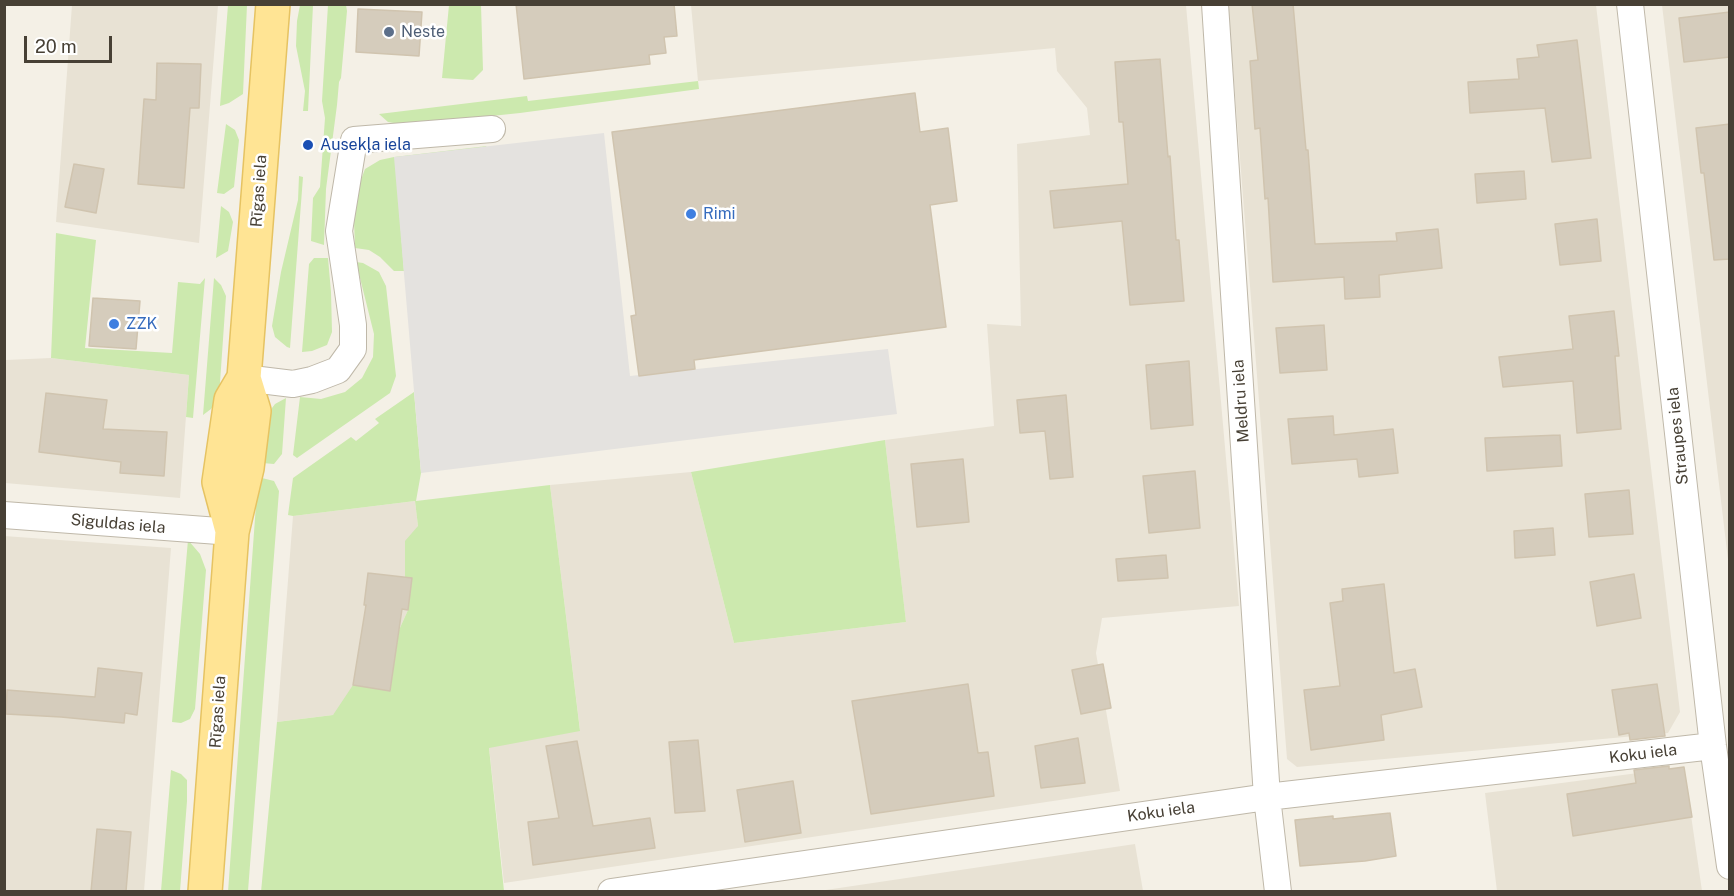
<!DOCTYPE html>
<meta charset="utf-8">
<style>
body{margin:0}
#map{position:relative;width:1734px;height:896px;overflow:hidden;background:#f4f0e6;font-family:"Public Sans",sans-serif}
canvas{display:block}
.frame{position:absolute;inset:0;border:6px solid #474035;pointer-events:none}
.scale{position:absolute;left:24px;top:36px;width:88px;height:27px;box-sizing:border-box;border:3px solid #474035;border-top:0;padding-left:8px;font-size:18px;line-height:21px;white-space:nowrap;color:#474035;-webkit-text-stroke:4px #fff;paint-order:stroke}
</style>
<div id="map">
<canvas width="1734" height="896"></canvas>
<div class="frame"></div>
<div class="scale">20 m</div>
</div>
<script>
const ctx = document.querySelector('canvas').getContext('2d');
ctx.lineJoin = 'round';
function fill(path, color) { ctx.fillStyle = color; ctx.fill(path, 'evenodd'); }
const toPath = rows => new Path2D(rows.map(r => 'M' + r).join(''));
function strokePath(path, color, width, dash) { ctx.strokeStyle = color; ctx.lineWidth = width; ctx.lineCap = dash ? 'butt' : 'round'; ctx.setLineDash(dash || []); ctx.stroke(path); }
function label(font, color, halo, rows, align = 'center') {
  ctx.font = font + ' "Public Sans",sans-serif'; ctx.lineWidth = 5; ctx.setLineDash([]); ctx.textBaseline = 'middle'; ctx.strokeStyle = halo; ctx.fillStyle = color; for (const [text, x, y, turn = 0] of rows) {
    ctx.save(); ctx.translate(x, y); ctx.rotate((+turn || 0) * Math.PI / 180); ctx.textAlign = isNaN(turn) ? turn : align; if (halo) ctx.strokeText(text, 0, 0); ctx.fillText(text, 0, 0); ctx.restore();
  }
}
fill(toPath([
 [72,5,218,5,199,243,56,222],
 [691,5,1186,5,1239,606,1102,618,1096,653,1120,791,504,883,489,747,580,730,550,485,691,472,734,643,906,622,885,440,994,426,987,324,1021,326,1017,144,1090,135,1087,108,1057,71,1055,48,698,81],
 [1228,5,1596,5,1680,712,1668,733,1297,767,1287,759],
 [1662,5,1729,5,1729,568],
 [51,358,189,375,180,498,5,483,4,375,6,360],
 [415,501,418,526,408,610,399,630,390,691,333,715,277,722,293,516],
 [4,536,171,548,144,891,5,891],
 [1684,767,1702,891,1497,891,1485,793],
 [1135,844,1143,891,819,891]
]), '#e8e2d4');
fill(toPath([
 [228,5,247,5,243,94,229,103,220,106],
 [300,5,313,5,308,111,303,111,305,91,296,46,297,21],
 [328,5,346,5,347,11,341,78,339,82,337,105,326,189,324,245,311,241,313,198,320,187,325,118,322,101],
 [449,5,481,5,483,70,473,80,442,78],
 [698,81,699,89,520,113,405,125,388,122,379,114,527,96,528,101],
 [226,124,235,130,239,140,234,187,224,194,217,193],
 [487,146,399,206,404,271,394,271,380,257,369,250,355,248,354,221,359,185,365,169,380,160,394,157],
 [299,176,303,177,290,348,287,347,275,337,272,326,281,272,298,200],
 [221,206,229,212,233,222,228,251,216,258],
 [56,233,96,240,85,348,172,353,178,282,200,284,205,278,193,418,186,417,189,375,51,358],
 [314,258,328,258,331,292,332,332,327,345,312,351,302,352,309,264],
 [356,262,363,263,379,272,386,286,396,376,390,393,297,458,293,455,300,397,321,399,345,392,362,378,373,357,374,334],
 [214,278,221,285,226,296,219,397,211,409,203,415],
 [414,392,421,473,416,501,550,485,580,731,489,748,504,891,261,892,277,722,333,715,353,685,390,691,399,630,408,610,412,579,405,577,405,541,418,526,415,501,293,516,288,515,293,478,351,437,356,441,379,423,375,419],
 [286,398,282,454,274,464,262,463,266,416,275,404],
 [885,440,906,622,734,643,691,472],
 [258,477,274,481,279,491,248,891,228,892],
 [188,540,200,554,206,570,195,709,190,719,181,723,172,722],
 [171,770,181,774,187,780,187,801,180,891,161,891]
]), '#cce9ae');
fill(toPath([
 [604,133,630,376,888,349,897,414,421,473,394,157]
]), '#e4e2df');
const building = toPath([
 [516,4,674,4,677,36,664,37,666,53,649,55,650,64,524,79,516,4],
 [1252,4,1293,4,1306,150,1308,150,1315,244,1397,241,1396,233,1438,229,1442,268,1379,275,1380,297,1345,299,1344,277,1273,282,1268,198,1265,199,1260,128,1255,129,1250,61,1258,60,1252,4],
 [358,9,422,12,419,56,356,52,358,9],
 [1730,12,1730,57,1684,62,1679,18,1730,12],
 [1577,40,1591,158,1552,162,1545,108,1470,113,1468,82,1519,79,1517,59,1539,57,1537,45,1577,40],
 [1160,59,1168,157,1170,156,1176,240,1179,240,1184,301,1130,305,1122,221,1054,228,1050,191,1128,184,1123,122,1119,122,1115,62,1160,59],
 [157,63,201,64,199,108,190,108,184,188,138,184,144,99,156,100,157,63],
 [915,93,920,132,948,128,957,201,930,205,946,327,694,360,695,369,639,376,631,316,636,315,612,132,915,93],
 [1730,124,1730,259,1714,260,1704,173,1701,173,1696,128,1730,124],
 [74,164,104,169,96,213,65,207,74,164],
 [1524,171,1526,199,1477,203,1475,174,1524,171],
 [1597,219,1601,261,1560,265,1555,224,1597,219],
 [93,298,140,301,136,349,89,346,93,298],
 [1614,311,1619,356,1615,356,1621,429,1577,433,1573,381,1503,387,1499,357,1573,349,1569,316,1614,311],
 [1324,325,1327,370,1280,373,1276,328,1324,325],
 [1189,361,1193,425,1151,429,1146,365,1189,361],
 [46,393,107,400,103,429,167,432,164,476,120,473,121,462,39,452,46,393],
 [1066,395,1073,477,1050,479,1045,431,1020,433,1017,400,1066,395],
 [1333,416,1334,435,1393,429,1398,473,1359,477,1357,459,1292,464,1288,419,1333,416],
 [1560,435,1562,466,1487,471,1485,438,1560,435],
 [963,459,969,522,917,527,911,464,963,459],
 [1195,471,1200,528,1149,533,1143,476,1195,471],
 [1629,490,1633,534,1589,537,1585,494,1629,490],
 [1553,528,1555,555,1515,558,1514,531,1553,528],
 [1166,555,1168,578,1118,581,1116,559,1166,555],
 [368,573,412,578,408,610,402,609,390,691,353,685,366,605,364,605,368,573],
 [1634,574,1641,618,1597,626,1590,582,1634,574],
 [1384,584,1394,673,1415,669,1422,707,1381,715,1384,740,1311,750,1304,690,1340,686,1330,603,1343,601,1342,589,1384,584],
 [1103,664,1111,708,1081,714,1072,670,1103,664],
 [98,668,142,673,137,715,125,713,124,723,61,717,6,714,7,690,95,697,98,668],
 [968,684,978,753,988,752,994,796,871,814,852,701,968,684],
 [1657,684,1665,736,1630,740,1629,733,1619,735,1612,690,1657,684],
 [1078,738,1085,783,1041,788,1035,746,1078,738],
 [698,740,705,811,675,813,669,742,698,740],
 [577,741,593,826,650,818,655,848,533,865,528,822,559,818,546,746,577,741],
 [1669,766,1669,769,1684,767,1692,817,1573,836,1567,794,1636,783,1634,770,1669,766],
 [793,781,801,833,745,842,737,790,793,781],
 [1390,813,1396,856,1365,861,1300,866,1295,820,1333,816,1333,819,1390,813],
 [97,829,131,832,126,891,91,891,97,829]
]);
fill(building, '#d5ccbc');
strokePath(building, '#d0c4af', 1.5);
const street = toPath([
 [1215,4,1267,797,1278,892],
 [1630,4,1713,746,1730,866],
 [244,378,293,384,312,380,338,370,353,349,353,325,339,231,354,140,492,129],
 [4,515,232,532],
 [611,892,1267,797,1713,746]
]);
const primary = toPath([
 [231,527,219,482,231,400,244,378],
 [205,892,232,532,247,468,254,411,244,378,273,4]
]);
strokePath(street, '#bfb8a9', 28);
strokePath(primary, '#e6c362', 36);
strokePath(street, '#fff', 26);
strokePath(primary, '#ffe494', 33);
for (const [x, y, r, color] of [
 [389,32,6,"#5c6f8a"],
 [308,145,6,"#1a4fb4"],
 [691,214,6,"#3f7fe0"],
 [114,324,6,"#3f7fe0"]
]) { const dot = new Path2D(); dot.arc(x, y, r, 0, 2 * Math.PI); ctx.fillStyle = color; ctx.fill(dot); strokePath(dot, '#fff', 2); }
label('16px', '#4e5e75', '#fff', [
 ["Neste",401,32]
], 'left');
label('16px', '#164399', '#fff', [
 ["Ausekļa iela",320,145]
], 'left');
label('16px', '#474035', '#fff', [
 ["Rīgas iela",259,191,-86],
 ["Meldru iela",1241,401,-94],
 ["Straupes iela",1678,436,-96],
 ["Siguldas iela",118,524,5],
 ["Rīgas iela",218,712,-86],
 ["Koku iela",1643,754,-7],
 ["Koku iela",1161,812,-8]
]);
label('16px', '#366cbe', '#fff', [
 ["Rimi",703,214],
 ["ZZK",126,324]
], 'left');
</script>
